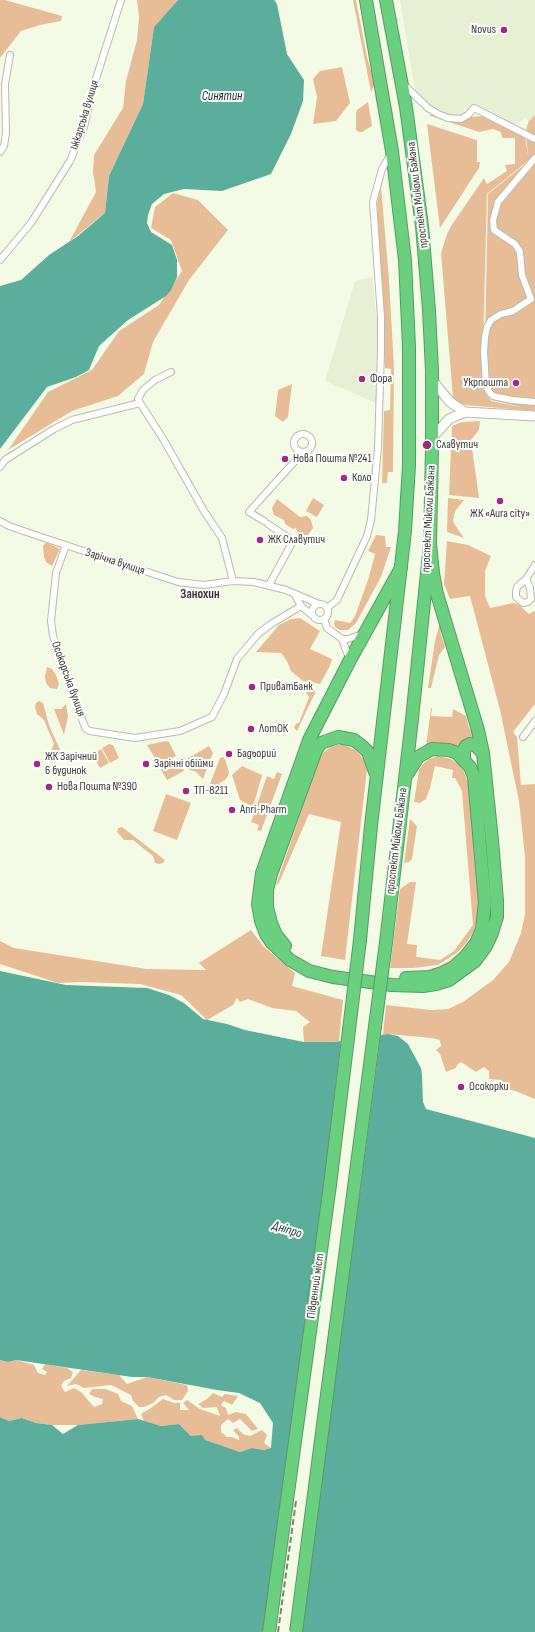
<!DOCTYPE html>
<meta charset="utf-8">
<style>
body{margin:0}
canvas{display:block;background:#f4fbe4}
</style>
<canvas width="535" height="1632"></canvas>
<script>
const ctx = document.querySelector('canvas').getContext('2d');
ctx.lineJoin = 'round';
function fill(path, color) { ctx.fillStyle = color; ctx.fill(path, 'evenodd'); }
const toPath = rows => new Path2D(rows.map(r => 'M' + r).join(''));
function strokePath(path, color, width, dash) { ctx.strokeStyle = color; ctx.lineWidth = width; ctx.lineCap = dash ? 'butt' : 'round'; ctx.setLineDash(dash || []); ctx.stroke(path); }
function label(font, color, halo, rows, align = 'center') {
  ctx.font = font + ' "Sofia Sans Condensed",sans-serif'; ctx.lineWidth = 4; ctx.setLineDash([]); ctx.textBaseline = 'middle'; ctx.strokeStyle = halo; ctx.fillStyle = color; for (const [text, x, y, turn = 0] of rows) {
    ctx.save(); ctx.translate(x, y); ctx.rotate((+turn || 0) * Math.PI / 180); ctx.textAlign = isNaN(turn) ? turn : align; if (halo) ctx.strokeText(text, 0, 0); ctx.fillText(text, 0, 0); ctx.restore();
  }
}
fill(toPath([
 [400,0,535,0,535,115,529,121,525,118,516,124,510,123,473,106,467,113,460,116,449,116,439,113,430,106,415,91],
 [372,277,377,321,376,403,325,381,355,281]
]), '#e7f0d2');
fill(toPath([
 [0,0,5,0,62,16,61,21,40,25,21,31,0,58],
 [137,0,178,0,154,27,143,104,109,176,105,213,69,242,96,192,93,172,94,155,123,108,126,81,137,40,139,17],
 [353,0,356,0,367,57,375,84,371,92],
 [342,67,350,103,336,121,313,124,317,97,313,79,320,71],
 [368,102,372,126,362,132,359,132,356,130,356,113,357,110],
 [428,115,432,115,454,121,471,117,483,116,525,137,529,160,487,194,482,387,491,401,525,408,492,400,484,387,488,194,529,161,526,137,527,126,529,121,535,115,535,411,465,405,458,402,453,398,441,253,447,234,451,226,484,178,487,184,507,171,505,165,515,164,515,138,503,138,502,137,501,132,493,129,479,132],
 [427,124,477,140,477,162,480,162,479,168,440,228],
 [381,187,389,279,394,367,393,472,388,472,387,483,382,483,384,411,390,410,391,369,385,368,380,254,377,204],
 [173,193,198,200,228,230,189,280,153,342,144,374,118,396,72,411,8,450,48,392,92,370,119,331,159,305,182,271,171,240,151,228,155,207],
 [292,384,288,417,283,422,275,416,278,390],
 [480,421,479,430,471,440,479,498,449,495,452,426,462,422],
 [313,498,324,505,317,517,306,511],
 [448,498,464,500,456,510,454,515,453,521,455,525,464,538,447,532],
 [277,499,300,517,307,516,311,520,313,528,306,538,299,536,296,528,293,529,285,524,284,520,274,515,272,508],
 [376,535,385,536,386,547,391,547,381,577,356,623,348,630,340,630,335,627,334,624,335,620,350,623,355,616,368,580,375,554,368,551],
 [447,541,468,545,491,556,485,571,485,596,490,608,513,603,518,604,529,614,534,611,535,612,535,704,513,732,517,737,521,785,535,784,535,1099,515,1091,500,1088,501,1080,489,1079,489,1071,484,1067,476,1072,461,1062,457,1065,456,1068,446,1072,440,1054,436,1050,441,1046,440,1040,432,1038,388,1034,383,1035,386,1005,431,1010,448,1009,463,1002,493,980,509,962,521,933,525,914,525,857,519,801,500,710,470,596,450,599,444,584],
 [46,542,60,549,52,566,46,562,44,557,43,546],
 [300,618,320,631,310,649,332,659,330,666,320,684,303,681,291,671,287,661,281,653,256,652,279,625,291,619],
 [440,622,441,634,445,647,439,655,431,688,428,688,435,641],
 [47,667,52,669,56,675,59,684,57,689,50,688,46,683,45,676],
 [309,688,315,690,315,693,297,731,295,729,294,727,297,723,299,723,309,697,306,693,307,689],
 [39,701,43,703,49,725,61,752,57,756,53,754,51,751,54,744,44,720,37,714,35,707,36,703],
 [66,704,68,716,64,735,54,709,61,709],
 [431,708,432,708,431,716,452,717,453,709,466,716,469,728,474,734,475,741,460,750,451,745,441,743,426,746],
 [166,741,169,742,176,756,159,765,147,745],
 [109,744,113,745,119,758,110,763,102,748],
 [337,745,344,745,356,750,365,761,367,770,345,960,321,956,341,822,309,814,279,883,276,885,321,754,331,747],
 [209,746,213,753,203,779,196,772,190,770,185,760],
 [101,749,109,763,100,768,92,755],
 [438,756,451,759,458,764,463,770,468,782,479,907,477,920,474,930,467,942,458,952,438,965,413,968,390,968,400,889,410,882,416,882,407,944,417,945,416,957,440,960,454,951,473,925,462,791,455,778,452,778,453,770,435,766,430,788,426,799,420,803,414,802,419,770,423,764,429,759],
 [223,757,225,759,229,772,228,776,225,780,213,787,210,786,210,784,220,758],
 [178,758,184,771,167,780,160,768],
 [242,766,262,775,253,807,240,800,232,775],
 [277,772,282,774,261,831,257,830,259,825,251,822,267,776,274,779],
 [166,794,191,803,177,840,153,831],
 [410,819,417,826,412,859,409,862,404,863],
 [122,827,165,860,163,863,159,864,155,863,153,856,133,840,124,840,117,832,118,828],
 [251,930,264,947,295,973,292,986,343,1000,339,1041,324,1043,304,1042,303,1027,310,1022,296,1011,272,1008,248,999,240,1002,237,998,233,1005,207,1020,181,995,140,984,80,982,58,983,0,964,0,941,14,948,147,969,206,970,199,963],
 [0,1360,8,1362,16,1360,34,1365,38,1373,45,1375,47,1372,42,1369,45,1364,67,1368,73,1372,71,1378,64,1381,61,1386,65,1392,74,1388,81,1392,94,1407,102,1404,103,1399,95,1397,89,1394,92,1389,106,1389,118,1394,121,1401,132,1406,138,1419,78,1425,52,1425,36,1423,22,1418,9,1421,0,1417],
 [81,1370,119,1375,127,1384,147,1377,187,1385,188,1391,182,1400,174,1400,166,1395,159,1397,153,1403,144,1407,139,1407,133,1401,131,1395,111,1385,84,1388,76,1384,67,1386],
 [213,1393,222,1397,225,1394,238,1396,232,1405,224,1401,221,1405,226,1408,228,1415,236,1412,246,1414,258,1429,252,1431,240,1419,233,1423,228,1419,221,1425,221,1432,227,1437,232,1437,239,1440,239,1437,233,1430,237,1428,243,1434,250,1436,262,1430,267,1435,264,1443,271,1448,264,1450,252,1448,240,1452,191,1436,179,1424,161,1426,144,1421,141,1414,151,1408,163,1399,174,1403,180,1403,180,1410,189,1410,183,1403,187,1400,200,1409,220,1416,217,1407,203,1408,198,1404,207,1399]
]), '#e7bd97');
fill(toPath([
 [178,0,274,0,277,4,287,54,304,80,303,101,291,134,271,174,222,191,184,189,164,194,152,204,148,215,147,223,151,232,172,245,177,260,177,277,171,290,166,296,128,320,99,346,89,370,76,377,47,387,0,449,0,286,21,280,49,255,78,236,105,213,109,176,143,104,154,27],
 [0,971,66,985,147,988,169,995,184,1003,203,1019,227,1024,245,1030,304,1042,334,1042,388,1034,398,1036,408,1044,421,1068,422,1075,423,1102,426,1109,535,1138,535,1632,0,1632,0,1417,9,1421,22,1418,36,1423,52,1425,63,1434,78,1425,138,1419,161,1426,179,1424,191,1436,202,1435,205,1440,240,1452,252,1448,264,1450,271,1448,273,1423,260,1403,239,1393,217,1390,147,1377,132,1377,16,1360,8,1362,0,1360]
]), '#5aae9b');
fill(toPath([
 [381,1033,302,1632,263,1632,324,1184,341,1039]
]), '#f4fbe4');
const street = toPath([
 [403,84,428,108,438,114,448,118,461,119,468,115,474,108,535,139],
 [0,152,4,146,6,133,5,84,10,55],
 [535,158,498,202,493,220,494,230,515,244,520,252,522,275,531,299,513,311,501,314,491,320,487,327,485,337,484,352,486,385,489,392,493,396,512,400,535,402],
 [0,260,31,223,70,161,84,127,93,88,121,0],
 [140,403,138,399,143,390,155,380,171,372],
 '294 443a9 9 0 1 1 18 0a9 9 0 1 1-18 0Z',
 [0,467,5,460,54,429,72,420,140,403,162,437,204,511,222,538,233,581],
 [0,521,9,526,44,538,178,582,204,585,233,581,254,582,286,590,319,604],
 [264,521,249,512,303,452],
 [268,524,293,541,269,585],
 [66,545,56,573,51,621,53,636,83,722,86,729,90,731,135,738,180,731,212,717,224,694,237,659,258,634,271,624,301,606],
 [526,579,530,588,531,599,528,602,523,603,516,597,516,592,517,587,526,579],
 [526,579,535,565],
 [295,595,301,606,313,616],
 '312 612a8 8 0 1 1 16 0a8 8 0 1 1-16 0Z',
 [327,608,337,600,367,536,371,520,378,448,381,351,381,317,373,202,382,169,391,154],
 [324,619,327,628,342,639,349,658],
 [342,639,348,639,363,634],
 [523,737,535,721]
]);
const secondary = toPath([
 [432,380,450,402,465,412],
 [432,438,449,419,465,412,535,416]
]);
const highway = toPath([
 [401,568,350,660,309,740,262,873,258,904,261,921,266,934,272,943,290,960,309,971,333,977,392,985,423,986,436,984,449,980,475,961,486,946,492,933,497,917,497,901,492,840,483,753,478,730,437,594,433,573,430,544],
 [464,760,464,750,466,746,470,744,475,745,483,753],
 [360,940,371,826,405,531,409,465,409,347,405,260,392,151,366,0],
 [386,942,412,719,430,544,432,448,432,371,429,310,422,226,406,107,386,0],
 [285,946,276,935,271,923,267,907,267,890,271,874,316,750,321,743,338,737,354,740,362,746,368,752,375,772],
 [406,978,430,977,442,973,454,967,465,957,476,943,482,929,485,903,474,777,470,767,457,753,449,750,432,749,418,757,408,773]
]);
strokePath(street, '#b6bda7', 8);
strokePath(secondary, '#b6bda7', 11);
strokePath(highway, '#599b65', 14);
strokePath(street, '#fff', 6);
strokePath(secondary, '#fff', 9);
strokePath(highway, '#6bcf80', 12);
strokePath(toPath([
 [278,1632,296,1501]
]), '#7f8375', 2, [6, 3]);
const highwayBridge = toPath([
 [269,1632,330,1185,360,940],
 [296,1632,386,942]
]);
strokePath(highwayBridge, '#599b65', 14, []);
strokePath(highwayBridge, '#6bcf80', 12);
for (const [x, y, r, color] of [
 [504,30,4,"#9f2983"],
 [362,379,4,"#9f2983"],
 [516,383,4,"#9f2983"],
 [427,445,5,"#9f2983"],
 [285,459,4,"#9f2983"],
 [344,478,4,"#9f2983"],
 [500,501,4,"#9f2983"],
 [260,540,4,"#9f2983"],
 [252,687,4,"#9f2983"],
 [251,729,4,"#9f2983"],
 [229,754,4,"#9f2983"],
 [37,764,4,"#9f2983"],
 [146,764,4,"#9f2983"],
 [49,787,4,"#9f2983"],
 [186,791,4,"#9f2983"],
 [232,810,4,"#9f2983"],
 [461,1087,4,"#9f2983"]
]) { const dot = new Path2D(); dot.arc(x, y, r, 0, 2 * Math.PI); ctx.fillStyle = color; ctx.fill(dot); strokePath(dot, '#fff', 1.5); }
label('12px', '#383b32', '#fff', [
 ["Novus",496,30,"right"],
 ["Фора",370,379],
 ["Укрпошта",508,383,"right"],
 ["Славутич",436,445],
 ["Нова Пошта №241",293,459],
 ["Коло",352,478],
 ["ЖК «Aura city»",500,514,"center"],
 ["ЖК Славутич",268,540],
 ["ПриватБанк",260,687],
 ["ЛотОК",259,729],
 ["Бадьорий",237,754],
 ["ЖК Зарічний",45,757],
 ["6 будинок",45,771],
 ["Зарічні обійми",154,764],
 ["Нова Пошта №390",57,787],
 ["ТП-8211",194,791],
 ["Anri-Pharm",240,810],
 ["Осокорки",469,1087]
], 'left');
label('12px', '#383b32', '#fff', [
 ["Іжкарська вулиця",85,115,-73],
 ["проспект Миколи Бажана",418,195,-97],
 ["проспект Миколи Бажана",429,519,-87],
 ["Зарічна вулиця",115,562,18],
 ["Осокорська вулиця",68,679,70],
 ["проспект Миколи Бажана",397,841,-83],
 ["Південний міст",316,1286,-82]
]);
label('italic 13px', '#0a342b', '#fff', [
 ["Синятин",222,97],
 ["Дніпро",287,1230,18]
]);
label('bold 13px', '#383b32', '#fff', [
 ["Занохин",200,595]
]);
</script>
